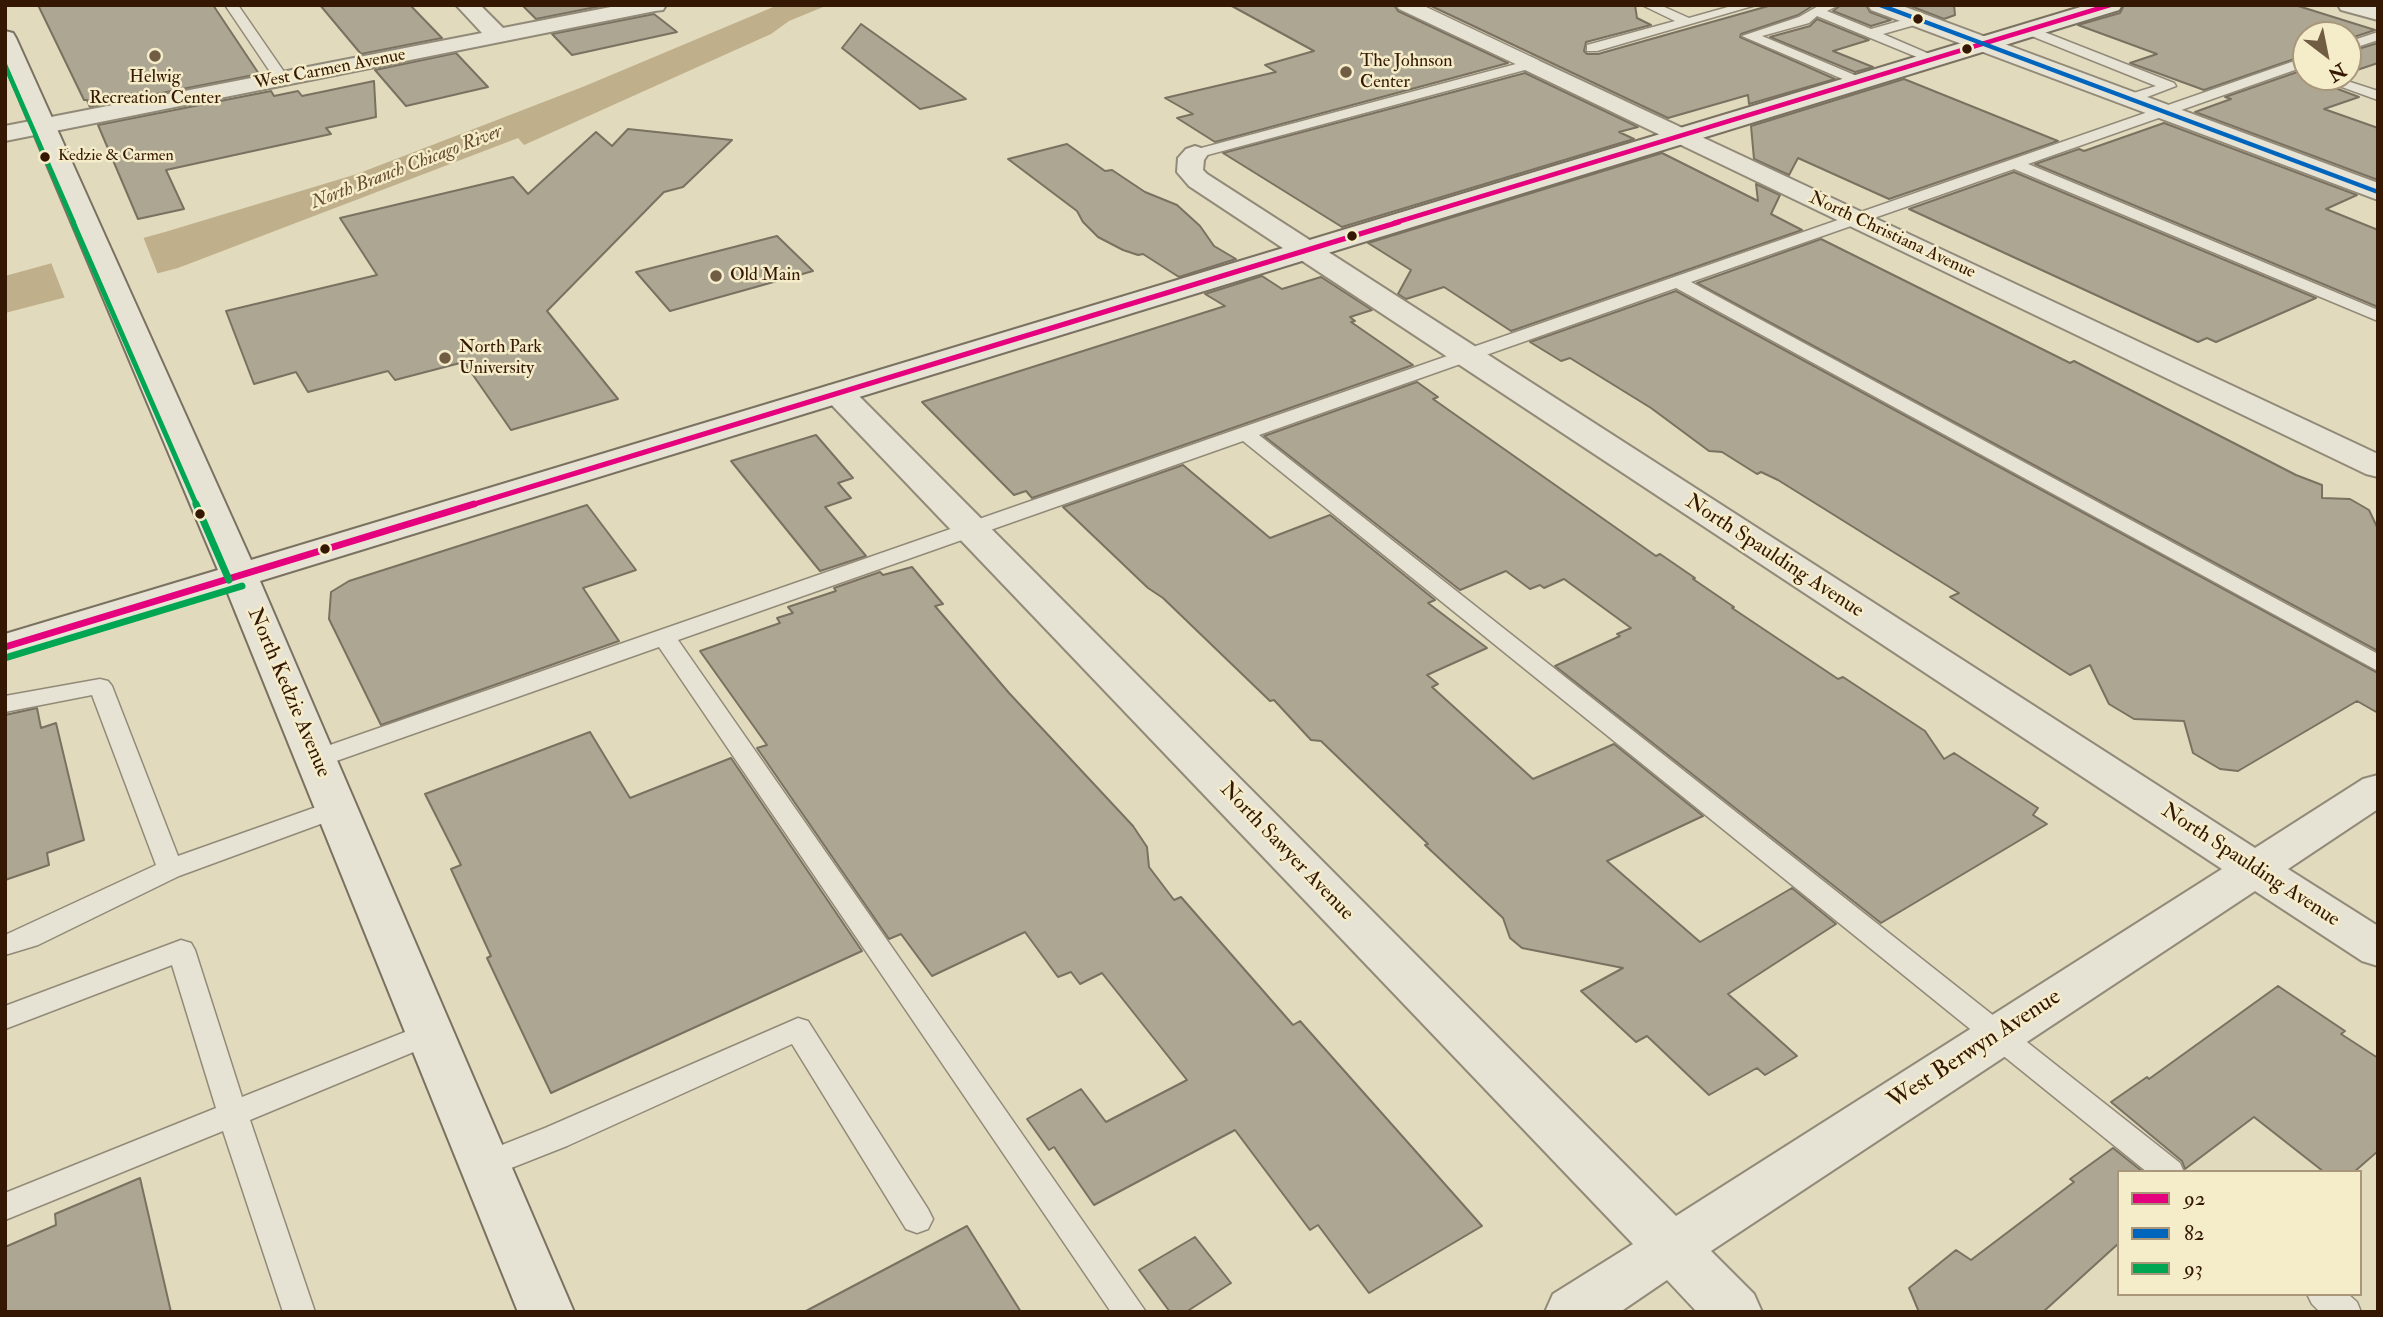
<!DOCTYPE html>
<style>
body{margin:0}
#map{position:relative;width:2383px;height:1317px;overflow:hidden;background:#e1dabd;font-family:"IM FELL Double Pica",serif}
canvas{display:block}
.frame{position:absolute;inset:0;border:7px solid #351803;pointer-events:none}
.legend{position:absolute;left:2117px;top:1170px;width:245px;height:126px;box-sizing:border-box;background:#f5ecca;border:2px solid #a8977a;margin:0;padding:9px 12px;list-style:none;font-size:21px;color:#351803}
.legend li{display:flex;align-items:center;gap:14px;height:35px}
.legend b{width:35px;border:2px solid #a8977a}
.north{position:absolute;left:2292px;top:21px;width:70px;height:70px;box-sizing:border-box;background:#f5ecca;border:2px solid #a8977a;border-radius:50%;rotate:148deg;font-size:19px;font-weight:700;line-height:28px;text-align:center;color:#351803}
.north::after{content:'';display:block;margin:auto;width:24px;height:32px;background:#715c44;clip-path:polygon(50% 0,100% 100%,50% 72%,0 100%)}
</style>
<div id="map">
<canvas width="2383" height="1317"></canvas>
<div class="frame"></div>
<ul class="legend">
<li><b style="height:9px;background:#e5007d"></b>92</li>
<li><b style="height:9px;background:#0065bd"></b>82</li>
<li><b style="height:9px;background:#00a651"></b>93</li>
</ul>
<div class="north">N</div>
</div>
<script>
const ctx = document.querySelector('canvas').getContext('2d');
ctx.lineJoin = 'round';
function fill(path, color) { ctx.fillStyle = color; ctx.fill(path, 'evenodd'); }
const toPath = rows => new Path2D(rows.map(r => 'M' + r).join(''));
function strokePath(path, color, width, dash) { ctx.strokeStyle = color; ctx.lineWidth = width; ctx.lineCap = dash ? 'butt' : 'round'; ctx.setLineDash(dash || []); ctx.stroke(path); }
function label(font, color, halo, rows, align = 'center') {
  ctx.font = font + ' "IM FELL Double Pica",serif'; ctx.lineWidth = 5; ctx.setLineDash([]); ctx.textBaseline = 'middle'; ctx.strokeStyle = halo; ctx.fillStyle = color; for (const [text, x, y, turn = 0] of rows) {
    ctx.save(); ctx.translate(x, y); ctx.rotate((+turn || 0) * Math.PI / 180); ctx.textAlign = isNaN(turn) ? turn : align; if (halo) ctx.strokeText(text, 0, 0); ctx.fillText(text, 0, 0); ctx.restore();
  }
}
fill(toPath([
 [778,5,828,5,789,21,771,34,524,145,518,138,178,268,5,313,5,276,165,232,357,174,585,86]
]), '#bfaf8a');
fill(toPath([
 [142,234,159,277,66,301,50,260]
]), '#e1dabd');
const building = toPath([
 [38,5,213,5,259,74,90,107,87,100,84,100,38,5],
 [320,5,410,5,442,38,361,54,320,5],
 [522,5,606,5,536,19,522,5],
 [1230,5,1394,5,1398,11,1508,63,1215,142,1177,118,1193,114,1165,98,1276,72,1265,65,1314,51,1230,5],
 [1429,5,1635,5,1637,18,1651,25,1586,42,1584,51,1587,54,1598,54,1772,5,1814,5,1798,15,1741,34,1740,37,1835,79,1749,104,1748,95,1668,118,1429,5],
 [1841,5,1866,5,1870,12,1891,20,1871,26,1833,11,1841,5],
 [1908,5,1954,5,1955,15,1944,19,1908,5],
 [2124,5,2295,5,2375,30,2348,39,2348,35,2306,35,2306,55,2204,90,2130,63,2157,54,2078,25,2120,13,2124,5],
 [654,14,677,32,572,55,552,34,654,14],
 [1817,19,1869,40,1833,51,1873,67,1855,72,1770,37,1810,26,1817,19],
 [861,24,966,99,920,109,842,48,861,24],
 [2378,43,2378,63,2348,73,2348,52,2378,43],
 [456,53,488,87,406,106,375,70,456,53],
 [2306,69,2306,77,2359,97,2324,109,2378,128,2378,180,2195,112,2231,99,2225,97,2306,69],
 [1525,73,1638,127,1619,132,1634,139,1342,227,1223,153,1525,73],
 [1904,79,2058,141,1889,199,1798,158,1789,175,1754,159,1751,126,1904,79],
 [374,81,376,117,326,128,331,134,166,170,184,209,138,219,98,125,271,91,274,96,298,91,302,96,374,81],
 [2164,123,2357,195,2326,209,2378,230,2378,307,2035,164,2079,149,2084,151,2164,123],
 [628,129,732,140,683,187,664,192,547,311,618,399,511,430,464,362,395,380,388,371,308,392,296,372,254,384,226,311,377,275,340,218,513,177,528,194,596,132,612,146,628,129],
 [1067,144,1105,171,1112,170,1145,192,1177,205,1200,226,1214,246,1236,259,1179,277,1143,254,1138,255,1123,250,1098,237,1083,222,1077,211,1008,159,1067,144],
 [1662,153,1758,201,1756,184,1780,195,1771,214,1802,230,1511,331,1444,287,1406,299,1398,294,1411,270,1368,243,1662,153],
 [2014,172,2316,298,2216,342,2207,338,2198,342,1909,209,2014,172],
 [777,236,813,271,670,311,636,272,777,236],
 [1821,239,2070,363,2074,361,2296,475,2322,485,2322,498,2350,499,2369,510,2378,529,2378,651,1697,283,1821,239],
 [1262,276,1282,289,1321,277,1372,310,1350,317,1355,321,1351,322,1413,365,1032,498,1026,491,1014,495,922,402,1225,306,1205,294,1262,276],
 [1676,291,2378,673,2378,713,2357,701,2238,771,2220,769,2193,753,2184,721,2134,719,2109,704,2090,665,2070,675,1950,597,1959,593,1778,480,1761,472,1757,474,1722,452,1709,451,1651,408,1570,358,1561,361,1530,342,1676,291],
 [1417,382,1438,397,1433,399,1656,556,1660,554,1695,578,1693,579,1734,607,1732,608,1838,679,1843,677,1925,731,1944,759,1954,753,2038,808,2033,815,2047,824,1881,923,1555,666,1620,636,1617,634,1631,628,1564,579,1544,588,1540,585,1530,589,1506,571,1460,590,1264,436,1417,382],
 [816,435,853,478,838,483,851,498,825,507,866,556,820,571,731,461,816,435],
 [1183,465,1270,538,1330,515,1435,600,1428,603,1487,648,1427,675,1438,684,1432,687,1533,779,1614,744,1703,816,1607,861,1700,942,1792,888,1836,924,1728,994,1797,1056,1765,1075,1757,1068,1709,1095,1647,1036,1636,1042,1581,991,1623,968,1522,948,1510,938,1503,918,1425,845,1428,844,1321,741,1311,740,1274,700,1270,701,1163,598,1148,588,1063,507,1183,465],
 [587,505,636,570,583,588,619,641,381,725,329,619,331,592,349,581,587,505],
 [912,567,943,604,935,606,1009,693,1133,826,1147,847,1149,867,1174,900,1181,897,1293,1025,1300,1021,1482,1226,1369,1293,1318,1225,1310,1230,1235,1130,1094,1205,1054,1147,1049,1150,1027,1119,1081,1089,1106,1122,1187,1080,1102,973,1080,984,1071,972,1058,977,1025,932,932,976,901,934,889,939,757,748,767,745,700,651,780,623,777,618,793,613,788,607,836,591,834,588,880,572,883,575,912,567],
 [37,708,41,728,56,723,84,840,47,853,49,865,5,880,5,715,37,708],
 [590,732,630,798,731,758,862,951,551,1093,487,958,491,956,451,869,461,865,425,794,590,732],
 [2278,986,2345,1031,2341,1034,2378,1058,2378,1151,2354,1172,2324,1172,2254,1117,2185,1169,2182,1161,2111,1102,2147,1077,2149,1079,2278,986],
 [2113,1148,2143,1172,2119,1172,2119,1243,2043,1312,1919,1312,1909,1288,1956,1250,1971,1260,2074,1182,2070,1179,2113,1148],
 [140,1178,171,1312,5,1312,5,1247,56,1225,55,1214,140,1178],
 [967,1226,1021,1312,804,1312,967,1226],
 [1195,1237,1231,1283,1186,1312,1170,1312,1139,1270,1195,1237]
]);
fill(building, '#ada692');
strokePath(building, '#7a7160', 2);
const service = toPath([
 [225,5,238,5,289,79,287,82,277,82,225,5],
 [1642,5,1660,5,1689,18,1735,5,1756,5,1597,51,1587,51,1587,45,1675,21,1642,5],
 [1820,5,1839,5,1827,11,1871,29,1917,16,1922,17,1922,23,1883,34,1941,59,1934,63,1929,62,1817,16,1809,23,1762,36,1864,79,1866,82,1859,86,1742,36,1799,17,1820,5],
 [2029,26,2174,83,2176,86,2134,102,2124,102,2124,96,2156,86,2024,33,2022,30,2029,26],
 [2378,32,2378,40,2348,50,2348,42,2378,32],
 [2306,57,2306,66,2028,164,2378,310,2378,321,2014,169,1691,282,2378,654,2378,671,1676,288,1259,435,2180,1163,2184,1172,2147,1172,1243,441,678,640,1146,1312,1111,1312,659,647,325,765,316,767,307,765,304,759,307,753,2306,57],
 [1531,60,1538,64,1536,67,1200,157,1190,157,1187,154,1190,151,1531,60],
 [2314,77,2335,77,2378,91,2378,100,2314,77],
 [100,679,108,681,112,686,178,856,336,800,345,803,349,809,345,815,179,876,38,945,5,955,5,935,156,865,92,695,5,712,5,696,100,679],
 [181,940,191,943,195,950,242,1097,430,1022,440,1025,444,1033,440,1041,250,1120,315,1312,283,1312,223,1131,5,1220,5,1193,216,1108,172,965,5,1029,5,1006,181,940],
 [798,1018,808,1021,928,1209,933,1219,928,1229,917,1233,906,1229,792,1044,567,1146,496,1174,485,1178,474,1174,470,1165,474,1156,545,1128,798,1018],
 [2307,1294,2348,1294,2357,1302,2361,1312,2320,1312,2312,1304,2307,1294]
]);
const pedestrian = toPath([
 [1396,5,1422,5,1538,60,1542,64,1538,68,1524,68,1399,9,1396,5]
]);
const minor = toPath([
 [456,5,480,5,503,28,621,5,666,5,663,10,655,11,5,141,5,126,482,33,456,5],
 [2338,5,2378,7,2378,20,2341,10,2338,5],
 [1531,57,2378,454,2378,477,2366,474,1523,69,1519,64,1523,59,1531,57],
 [1195,146,1204,149,1208,154,1204,160,1203,170,1207,174,2255,848,2363,779,2378,775,2378,809,2288,869,2378,926,2378,966,2362,961,2255,891,1711,1251,1754,1294,1762,1312,1697,1312,1667,1280,1620,1312,1545,1312,1553,1294,1633,1244,827,400,822,393,827,386,838,384,849,386,1676,1216,2222,869,1189,186,1177,172,1178,158,1186,149,1195,146]
]);
const tertiary = toPath([
 [1868,5,1900,5,2378,183,2378,200,1871,10,1868,5]
]);
const secondary = toPath([
 [2087,5,2122,5,2119,10,260,581,574,1312,518,1312,227,591,5,659,5,634,218,570,5,65,5,31,13,33,16,38,251,560,2087,5]
]);
strokePath(service, '#928a78', 3);
strokePath(pedestrian, '#928a78', 3);
strokePath(minor, '#928a78', 4);
strokePath(tertiary, '#928a78', 4);
strokePath(secondary, '#7a7160', 4);
fill(service, '#e6e2d4');
fill(pedestrian, '#e6e2d4');
fill(minor, '#e6e2d4');
fill(tertiary, '#e6e2d4');
fill(secondary, '#e6e2d4');
strokePath(toPath([
 [1394,223,2110,5]
]), '#e5007d', 4.5);
strokePath(toPath([
 [468,506,1399,222]
]), '#e5007d', 5);
strokePath(toPath([
 [5,647,474,504]
]), '#e5007d', 7);
strokePath(toPath([
 [1880,5,2378,192]
]), '#0065bd', 4.5);
strokePath(toPath([
 [5,65,74,223]
]), '#00a651', 4.5);
strokePath(toPath([
 [73,222,197,506]
]), '#00a651', 5);
strokePath(toPath([
 [196,504,229,580],
 [8,657,242,586]
]), '#00a651', 7);
for (const [x, y, r, color] of [
 [1918,19,6,"#351803"],
 [1967,49,6,"#351803"],
 [155,56,7,"#715c44"],
 [1346,72,7,"#715c44"],
 [45,157,6,"#351803"],
 [1352,236,6,"#351803"],
 [716,276,7,"#715c44"],
 [445,358,7,"#715c44"],
 [200,514,6,"#351803"],
 [325,549,6,"#351803"]
]) { const dot = new Path2D(); dot.arc(x, y, r, 0, 2 * Math.PI); ctx.fillStyle = color; ctx.fill(dot); strokePath(dot, '#f5ecca', 2.5); }
label('16px', '#351803', '#f5ecca', [
 ["Kedzie & Carmen",58,157]
], 'left');
label('18px', '#351803', '#f5ecca', [
 ["The Johnson",1360,62],
 ["Center",1360,83],
 ["Helwig",155,78,"center"],
 ["Recreation Center",155,99,"center"],
 ["Old Main",730,276],
 ["North Park",459,348],
 ["University",459,369]
], 'left');
label('18px', '#351803', '#f5ecca', [
 ["West Carmen Avenue",330,70,-11],
 ["North Christiana Avenue",1892,236,25]
]);
label('italic 19px', '#664d30', '#f5ecca', [
 ["North Branch Chicago River",407,168,-21]
]);
label('21px', '#351803', '#f5ecca', [
 ["North Spaulding Avenue",1774,557,33],
 ["North Kedzie Avenue",288,693,67],
 ["North Sawyer Avenue",1286,852,46],
 ["North Spaulding Avenue",2250,866,33]
]);
label('24px', '#351803', '#f5ecca', [
 ["West Berwyn Avenue",1975,1050,-33]
]);
</script>
